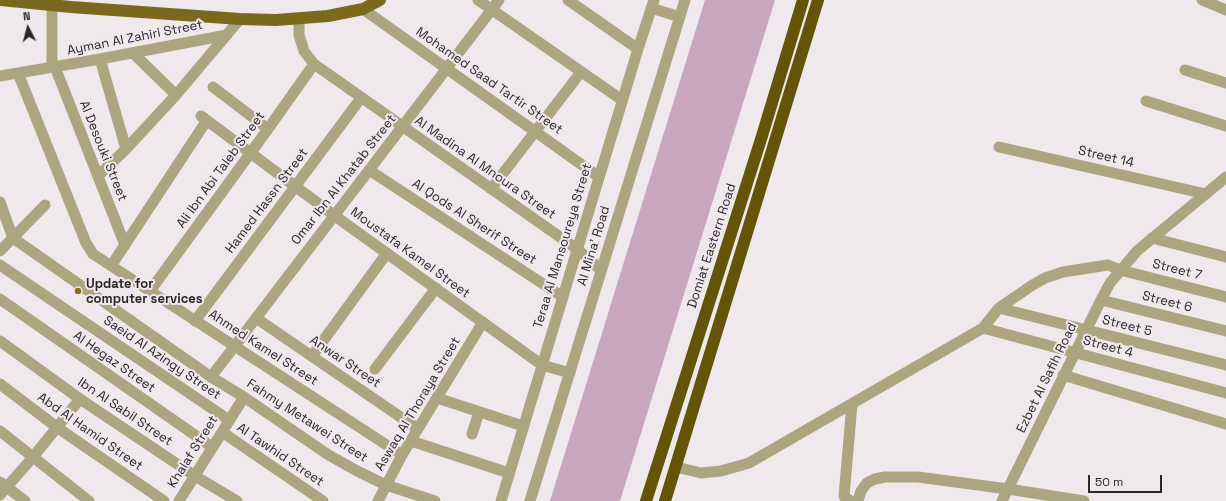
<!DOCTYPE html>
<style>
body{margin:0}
#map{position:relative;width:1226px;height:501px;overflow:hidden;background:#efe8ed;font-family:"Space Grotesk",sans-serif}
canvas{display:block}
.north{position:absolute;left:8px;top:8px;width:40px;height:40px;-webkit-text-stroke:3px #efe8ed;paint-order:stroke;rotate:354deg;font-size:11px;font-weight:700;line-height:16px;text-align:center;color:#2a2729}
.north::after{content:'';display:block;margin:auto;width:14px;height:18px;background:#2a2729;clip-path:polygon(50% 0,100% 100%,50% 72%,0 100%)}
.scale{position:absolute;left:1088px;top:475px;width:74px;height:18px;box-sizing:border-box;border:2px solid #2a2729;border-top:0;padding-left:5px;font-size:12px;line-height:14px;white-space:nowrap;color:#2a2729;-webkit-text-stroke:3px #efe8ed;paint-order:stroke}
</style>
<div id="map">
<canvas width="1226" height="501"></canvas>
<div class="north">N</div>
<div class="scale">50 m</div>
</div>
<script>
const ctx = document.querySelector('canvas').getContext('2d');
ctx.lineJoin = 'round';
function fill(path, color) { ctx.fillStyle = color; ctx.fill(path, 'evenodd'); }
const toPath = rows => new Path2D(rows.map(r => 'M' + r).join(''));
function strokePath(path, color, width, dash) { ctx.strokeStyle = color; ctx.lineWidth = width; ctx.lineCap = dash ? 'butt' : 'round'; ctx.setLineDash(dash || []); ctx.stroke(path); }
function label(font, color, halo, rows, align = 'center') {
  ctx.font = font + ' "Space Grotesk",sans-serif'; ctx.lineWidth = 4; ctx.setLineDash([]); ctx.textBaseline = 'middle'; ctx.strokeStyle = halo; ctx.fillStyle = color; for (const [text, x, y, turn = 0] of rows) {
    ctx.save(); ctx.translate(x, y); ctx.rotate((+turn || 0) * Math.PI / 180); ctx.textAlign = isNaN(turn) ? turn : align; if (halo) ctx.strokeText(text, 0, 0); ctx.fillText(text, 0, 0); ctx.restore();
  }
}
fill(toPath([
 [705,0,775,0,620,501,550,501]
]), '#c8a6c0');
strokePath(toPath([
 [478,0,622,100],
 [568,0,638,49],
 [1202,0,1226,10],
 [52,6,52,67],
 [651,8,680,17],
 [363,9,599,177],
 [299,18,299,35,304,51,314,64,577,249,601,270],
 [133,53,176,95],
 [100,59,126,149],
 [55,67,125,245],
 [1185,70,1226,83],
 [18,73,86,243,93,254,402,455],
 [0,76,100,59,227,35],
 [213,87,268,129],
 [1146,101,1226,126],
 [201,116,335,216,542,365,570,373],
 [999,147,1206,194],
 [369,170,563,297],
 [98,176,126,149,176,95,240,19],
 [491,189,581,72],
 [0,202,13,238,211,377,244,397,327,454,357,471,386,485,435,501],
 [1152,238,1226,257],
 [0,251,45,205],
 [0,265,229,420],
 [111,266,207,120],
 [150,291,268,129,314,64],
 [0,299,212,447],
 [1101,300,1226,331],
 [999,308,1226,365],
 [256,318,418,429],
 [195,321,361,98],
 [983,328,1226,393],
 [0,341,80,399,195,476,237,501],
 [312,356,387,253],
 [375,369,436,288],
 [1063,375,1226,424],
 [211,377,499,0],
 [0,384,58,428,164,501],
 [437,398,523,426],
 [0,431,89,501],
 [222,432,323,501],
 [472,434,479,412],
 [411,441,509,473],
 [676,467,701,473,721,471,749,463,983,328,999,308,1031,286,1045,278,1063,272,1108,265,1120,270,1226,297],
 [0,482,25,501],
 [0,495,33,457,80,399],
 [179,501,244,397],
 [378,501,402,455,483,322],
 [501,501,638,49,654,0],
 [530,501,685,0],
 [851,501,845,498,844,496,852,404],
 [858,501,861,491,867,483,875,479,885,477,918,477,1008,489,1084,501],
 [1002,501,1101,300,1110,283,1137,251,1226,177]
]), '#ada480', 11);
strokePath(toPath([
 [1,0,71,7,240,19,276,20,328,16,363,9,380,0]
]), '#7a691d', 12);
strokePath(toPath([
 [646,501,762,136,803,0],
 [665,501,818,0]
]), '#645407', 12);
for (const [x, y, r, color] of [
 [78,291,4,"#887416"]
]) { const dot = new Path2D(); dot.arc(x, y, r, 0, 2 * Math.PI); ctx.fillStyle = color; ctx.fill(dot); strokePath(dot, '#efe8ed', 1.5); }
label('13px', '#2a2729', '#efe8ed', [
 ["Ayman Al Zahiri Street",135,38,-11],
 ["Mohamed Saad Tartir Street",489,81,35],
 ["Al Desouki Street",103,151,68],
 ["Street 14",1106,157,13],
 ["Al Madina Al Mnoura Street",485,168,35],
 ["Ali Ibn Abi Taleb Street",221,170,-54],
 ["Omar Ibn Al Khatab Street",344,180,-52],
 ["Hamed Hassn Street",267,201,-53],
 ["Al Qods Al Sherif Street",474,222,33],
 ["Teraa Al Mansoureya Street",563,246,-73],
 ["Al Mina' Road",594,246,-73],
 ["Domiat Eastern Road",712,246,-72],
 ["Moustafa Kamel Street",410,253,36],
 ["Street 7",1177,270,14],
 ["Street 6",1167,302,14],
 ["Street 5",1127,326,14],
 ["Street 4",1108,347,15],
 ["Ahmed Kamel Street",263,348,33],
 ["Saeid Al Azingy Street",162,358,34],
 ["Al Hegaz Street",114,362,35],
 ["Anwar Street",345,362,34],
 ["Ezbet Al Safih Road",1047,378,-64],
 ["Aswaq Al Thoraya Street",418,404,-59],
 ["Ibn Al Sabil Street",125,412,34],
 ["Fahmy Metawei Street",307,421,33],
 ["Abd Al Hamid Street",90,432,35],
 ["Khalaf Street",193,452,-58],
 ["Al Tawhid Street",280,455,34]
]);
label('bold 13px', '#2a2729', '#efe8ed', [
 ["Update for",86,284],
 ["computer services",86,299]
], 'left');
</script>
